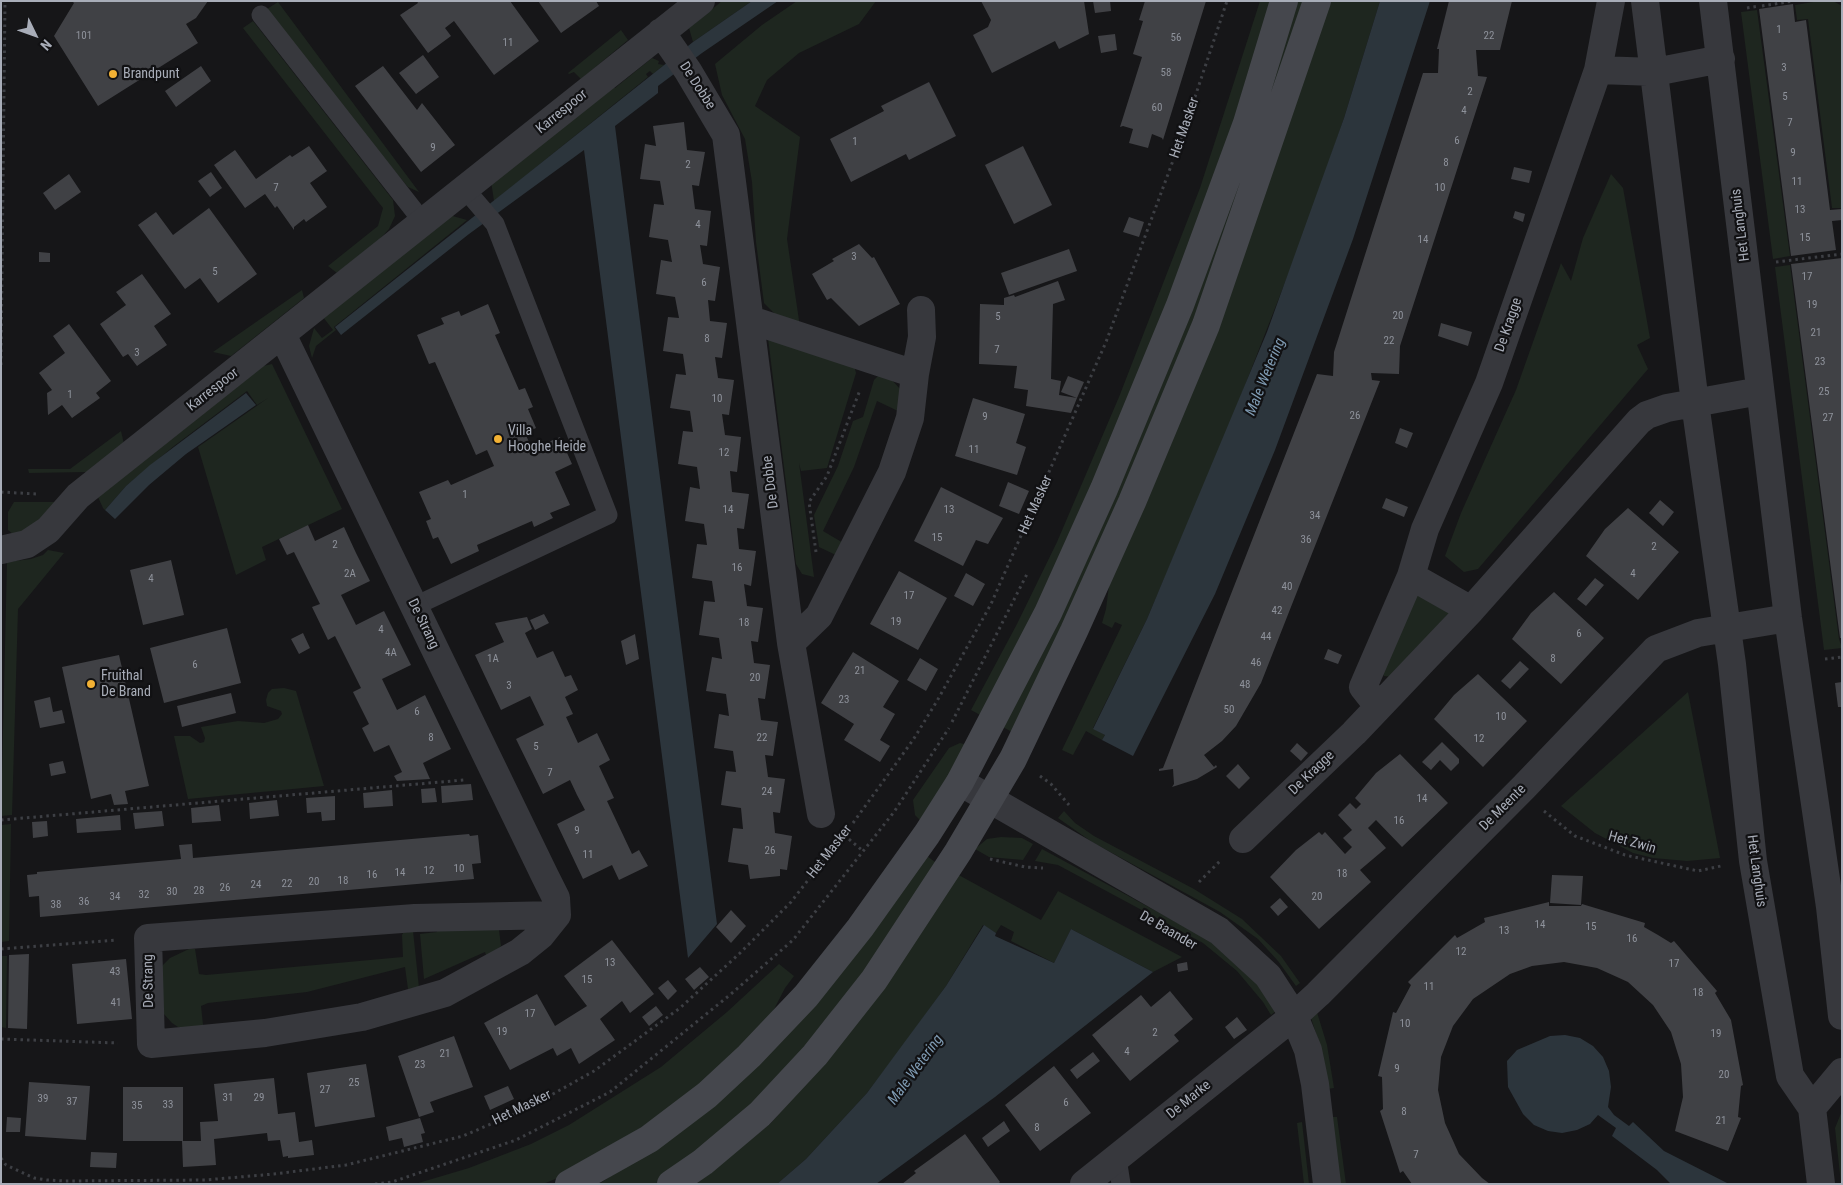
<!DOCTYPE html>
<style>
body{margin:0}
#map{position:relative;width:1843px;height:1185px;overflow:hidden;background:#161618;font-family:"Roboto Condensed",sans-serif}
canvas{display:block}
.frame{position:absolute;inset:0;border:2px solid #a8adb8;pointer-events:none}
.north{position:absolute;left:10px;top:10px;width:50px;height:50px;-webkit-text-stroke:4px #111113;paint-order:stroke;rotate:132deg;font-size:14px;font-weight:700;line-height:20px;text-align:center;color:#a8adb8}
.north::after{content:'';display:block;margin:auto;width:18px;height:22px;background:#a8adb8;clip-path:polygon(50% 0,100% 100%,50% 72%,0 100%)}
</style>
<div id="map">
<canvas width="1843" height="1185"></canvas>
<div class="frame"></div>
<div class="north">N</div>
</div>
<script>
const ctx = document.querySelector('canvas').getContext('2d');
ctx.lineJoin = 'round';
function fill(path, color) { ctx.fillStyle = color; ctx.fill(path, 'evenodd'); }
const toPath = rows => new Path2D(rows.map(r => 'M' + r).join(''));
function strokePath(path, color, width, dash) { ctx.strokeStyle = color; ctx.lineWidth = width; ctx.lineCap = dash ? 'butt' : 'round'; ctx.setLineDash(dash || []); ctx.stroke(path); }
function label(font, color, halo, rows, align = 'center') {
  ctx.font = font + ' "Roboto Condensed",sans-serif'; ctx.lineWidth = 4.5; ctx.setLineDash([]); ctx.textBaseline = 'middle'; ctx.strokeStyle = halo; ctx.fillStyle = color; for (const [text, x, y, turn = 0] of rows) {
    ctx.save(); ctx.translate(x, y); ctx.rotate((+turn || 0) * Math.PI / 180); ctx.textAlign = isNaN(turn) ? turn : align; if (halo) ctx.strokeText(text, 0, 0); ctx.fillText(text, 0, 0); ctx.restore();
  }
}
fill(toPath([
 [722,1,752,1,693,42,689,28],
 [797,1,876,1,859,24,799,53,767,80,755,106,800,137,787,239,800,327,785,324,764,303,756,242,752,182,745,139,722,95,715,64,762,25],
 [1260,1,1276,1,1179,279,1074,534,984,717,971,710,1017,624,1057,542,1119,397,1200,188],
 [1293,1,1308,1,1233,224,1126,492,1012,732,1001,726],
 [1326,1,1380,1,1344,118,1307,226,1226,434,1147,619,1093,728,1105,735,1102,740,1086,731,1073,755,1062,750,1122,625,1115,622,1112,628,1102,623,1106,609,1111,570],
 [1819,1,1833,1,1842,6,1842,208,1832,208,1808,19,1797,20,1795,5],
 [278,2,419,192,408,187,386,161,267,9],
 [1757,10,1790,256,1773,259,1741,12],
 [253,21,393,200,395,216,389,229,379,240,337,273,328,266,378,226,383,208,243,28],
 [621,30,628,40,581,79,574,72,569,74,568,73],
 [652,58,659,61,658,64,664,65,653,74,650,71,646,74,648,77,494,201,491,181,612,85,615,88],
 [1611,174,1623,188,1650,338,1637,345,1648,369,1478,569,1464,572,1445,556,1461,513,1516,390,1561,263,1571,281,1583,238],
 [449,215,467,220,334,327,336,330,316,346,312,358,309,346,314,328,322,338,333,330,323,317],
 [1790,265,1839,639,1842,648,1824,650,1775,267],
 [302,290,304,298,231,356,213,352],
 [768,338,854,365,856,373,827,468,801,471,799,463,814,577,802,574,796,564],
 [272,364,342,509,262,547,266,560,236,575,198,447,268,398,257,405,247,391,174,446,126,486,105,510,103,508,98,497,263,366],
 [880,374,891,379,901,390,898,411,877,401,854,467,823,531,845,544,840,557,819,547,814,515,838,466,853,421,863,417,874,380],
 [121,431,124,444,87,472,29,473,28,469,70,469],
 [14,502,56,502,32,527,14,535,8,530,8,512],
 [48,550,64,553,18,609,12,815,1,816,7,562,31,559,43,555],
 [1413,591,1449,613,1392,677,1384,676,1380,670],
 [284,688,296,691,324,786,188,799,174,736,190,736,200,743,204,742,205,738,201,727,238,721,264,723,278,719,282,714,281,711,267,706,266,700,268,693,272,689],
 [1688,692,1720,858,1687,861,1653,858,1633,853,1595,833,1561,806],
 [960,743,968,745,920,820,915,815,913,800,949,748],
 [1064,811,1075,823,1094,836,1194,889,1242,919,1281,956,1300,983,1296,986,1278,961,1258,939,1220,912,1092,842,1058,818],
 [11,824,9,941,1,942,1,825],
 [1001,837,1022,838,1033,844,1023,860,989,857,975,849,987,839],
 [1042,849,1213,942,1258,984,1276,1011,1271,1015,1263,1002,1237,971,1203,943,1058,865,1035,861],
 [924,854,938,864,905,918,782,1081,659,1184,599,1184,694,1121],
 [955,873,1041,920,1058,891,1182,957,1153,972,1071,929,1054,963,1011,941,1014,932,1001,925,996,933,983,925,946,986,902,1047,867,1093,806,1159,777,1184,696,1184,771,1123,816,1070],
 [436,929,499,930,501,946,487,958,485,952,424,979,420,934,437,932],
 [413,931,419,988,408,989,405,967,307,992,208,1003,201,1006,203,1025,194,1030,178,1027,172,1023,164,1014,158,995,160,968,170,958,189,949,195,949,199,974,206,975,403,957,402,935,403,933],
 [1,956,7,956,6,1028,1,1027],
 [779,964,794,976,785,988,769,1019,700,1089,575,1171,543,1184,415,1184,469,1168,531,1144,569,1125,661,1067,727,1012],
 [1316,1009,1327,1045,1334,1088,1327,1089,1321,1048,1309,1012],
 [1842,1111,1842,1184,1841,1184,1835,1128],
 [1330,1117,1337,1117,1346,1184,1339,1184],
 [1302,1122,1309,1184,1304,1184,1297,1123]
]), '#1e261f');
fill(toPath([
 [752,1,778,1,702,53,658,86,658,93,615,126,717,924,688,958,584,150,469,234,341,335,335,327,693,42],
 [1380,1,1430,1,1353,239,1275,450,1215,594,1133,756,1102,740,1105,735,1093,729,1147,619,1267,332,1344,118],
 [246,393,256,405,186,454,149,485,115,519,105,510,126,486,150,465],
 [984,925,996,933,995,936,1054,963,1071,929,1153,972,995,1097,876,1184,777,1184,806,1159,867,1093,946,986],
 [1565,1035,1580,1038,1593,1046,1603,1057,1609,1071,1611,1087,1608,1107,1614,1115,1629,1126,1633,1122,1664,1151,1729,1184,1671,1184,1657,1170,1612,1136,1616,1128,1598,1115,1590,1124,1577,1130,1562,1133,1548,1131,1534,1125,1523,1114,1508,1087,1507,1061,1517,1050,1550,1036]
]), '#2c353c');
fill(toPath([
 [72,1,208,1,196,18,186,24,198,43,98,106,54,36,74,3],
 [417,1,510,1,539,41,494,75,454,21,445,28,451,36,428,53,400,15,418,3],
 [538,1,596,1,599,6,561,33],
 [981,1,1084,1,1089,34,1059,49,1055,41,992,73,973,35,988,27,991,20],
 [1093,1,1110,1,1111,11,1095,13],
 [1145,1,1206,1,1163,140,1162,138,1152,134,1148,148,1129,143,1133,129,1123,126,1120,127,1142,57,1133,54,1143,21,1139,20],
 [1449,1,1512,1,1500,50,1476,50,1478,76,1487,77,1400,346,1399,374,1371,373,1372,380,1380,381,1261,683,1236,726,1222,741,1204,755,1214,767,1216,765,1217,767,1197,779,1172,787,1174,784,1173,769,1159,771,1159,769,1163,768,1317,374,1333,376,1334,352,1423,73,1438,73,1439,49,1437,49],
 [1793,4,1795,22,1806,20,1830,210,1842,209,1842,220,1832,221,1836,250,1791,256,1759,9],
 [1115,34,1117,50,1101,53,1098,36],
 [423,55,439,77,416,94,399,73],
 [201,66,211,81,176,107,165,91],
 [383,66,417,110,422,103,455,145,421,172,355,86],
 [929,82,956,136,909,160,906,154,851,182,830,139,884,111,881,106],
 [684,122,687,150,705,152,699,186,692,185,695,209,711,211,707,246,700,245,703,264,720,267,715,301,708,300,710,321,727,323,722,358,715,357,718,378,734,380,729,415,722,414,725,435,741,437,737,472,730,471,732,492,749,494,744,529,737,528,739,549,756,551,751,586,744,584,747,606,763,608,758,642,751,641,754,663,770,665,765,699,758,698,761,720,778,722,773,756,765,755,768,777,785,779,780,813,773,812,775,833,792,836,787,870,780,869,780,876,750,879,748,865,728,862,733,828,743,829,741,808,721,805,726,771,736,772,733,751,714,748,719,714,729,716,726,694,706,691,712,657,722,659,719,638,699,635,704,601,715,602,712,581,692,578,697,544,707,545,704,524,685,521,690,487,700,489,697,467,678,464,683,431,693,432,690,411,670,408,676,374,686,375,683,354,663,351,668,317,679,318,675,297,656,294,661,260,672,262,668,240,649,237,654,204,664,205,660,181,640,179,645,144,656,146,653,126],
 [309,146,327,171,310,183,327,207,306,222,304,219,294,227,294,230,277,206,275,208,265,194,245,208,214,165,235,150,256,179,290,155,292,157],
 [1023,146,1052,205,1014,224,985,165],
 [1514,167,1532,171,1529,183,1511,179],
 [211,172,222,188,210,197,198,181],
 [69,174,81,192,55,210,43,193],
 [209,208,257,274,218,303,200,278,185,289,138,225,156,212,173,235],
 [1515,211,1525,214,1523,222,1513,218],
 [1129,217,1144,222,1139,237,1123,232],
 [859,244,872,258,874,257,900,304,859,326,831,298,827,300,812,274,834,261,832,259],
 [1069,249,1077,271,1009,295,1001,273],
 [39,252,50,253,50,262,39,262],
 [1842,258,1841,289,1842,638,1840,638,1791,264],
 [142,274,171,314,154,326,167,345,137,366,128,354,123,357,100,324,126,305,116,292],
 [1058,281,1065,300,1053,304,1051,379,1061,381,1059,395,1077,398,1061,392,1068,376,1084,382,1077,398,1071,413,1026,406,1028,390,1014,388,1017,366,979,364,980,304,1004,305,1004,298,1014,295,1015,297],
 [488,304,500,333,495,335,519,390,525,388,533,407,528,409,536,428,525,433,532,449,560,437,572,464,555,472,570,505,550,513,553,518,534,527,532,521,477,545,479,551,451,564,438,537,433,539,426,521,431,519,419,492,448,480,451,485,494,466,487,450,476,455,435,362,429,364,417,335,444,324,441,318,459,311,461,316],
 [1441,323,1472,332,1468,346,1438,336],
 [69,324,111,381,96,393,100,398,72,418,62,405,48,415,47,393,52,390,39,373,65,353,53,336],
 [973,398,1025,414,1016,443,1026,447,1017,475,955,456],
 [1400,428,1413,433,1407,448,1395,443],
 [1008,482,1029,491,1019,514,999,506],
 [941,487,1003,518,988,544,976,540,963,566,914,541],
 [1386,498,1408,507,1404,517,1382,508],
 [1660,500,1674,512,1663,526,1649,513],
 [1628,508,1679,552,1638,600,1586,556,1605,529],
 [308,525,315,541,344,527,356,553,370,581,341,595,356,625,384,611,411,665,382,679,397,710,425,695,451,749,423,763,430,779,397,781,394,776,402,772,389,745,374,752,362,728,369,724,353,692,361,688,335,636,328,640,312,607,320,604,294,552,287,555,279,539],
 [171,560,184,615,143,625,130,570],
 [899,571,947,598,918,650,870,624],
 [966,573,985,584,973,606,954,596],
 [1595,578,1604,585,1586,606,1577,599],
 [1554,592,1604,638,1561,684,1512,639,1531,613],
 [544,614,549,623,535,630,530,620],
 [527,617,532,629,525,633,537,658,553,651,565,677,571,675,578,690,565,697,573,714,566,717,578,743,597,733,610,760,599,766,614,798,607,801,632,854,639,850,648,866,619,880,612,865,583,879,557,824,585,810,577,795,570,780,543,794,516,739,544,725,530,696,501,710,475,655,504,642,495,623],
 [227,628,241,683,164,703,150,648],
 [303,633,310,648,299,654,291,639],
 [635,634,639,659,626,665,621,641],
 [1328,649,1342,655,1338,664,1324,659],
 [853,652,899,681,883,707,895,714,880,740,890,746,880,762,844,740,854,724,821,703],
 [119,655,149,786,125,791,128,804,114,805,111,794,91,799,62,667],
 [920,658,938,669,926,691,907,680],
 [1520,661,1529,669,1510,689,1501,681],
 [1478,674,1527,721,1483,767,1434,719,1454,695],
 [1842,682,1842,707,1838,707,1835,683],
 [231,693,236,713,182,727,177,706],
 [50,697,53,712,62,710,65,723,40,728,34,701],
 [1442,742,1459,759,1459,763,1451,771,1440,760,1431,770,1422,762],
 [1297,743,1308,753,1301,761,1290,751],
 [1400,754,1448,803,1402,847,1376,820,1368,828,1386,848,1360,870,1371,882,1319,929,1270,877,1296,850,1319,832,1322,835,1325,832,1345,854,1352,847,1343,838,1352,830,1338,815,1350,803,1356,809,1361,804,1355,798,1376,773],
 [63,761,66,773,51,776,49,764],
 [1238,764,1250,778,1239,789,1226,776],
 [471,784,473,800,442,803,441,786],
 [435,788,437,802,422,803,421,789],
 [392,790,393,806,364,808,363,793],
 [335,796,335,820,322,821,321,812,307,813,306,798],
 [277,800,279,816,250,819,249,803],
 [219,805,221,821,192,823,191,808],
 [162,811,164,826,135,829,133,813],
 [120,815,121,830,77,833,76,819],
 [47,821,48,836,33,838,32,822],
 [469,834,470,836,478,835,481,863,472,864,474,879,40,917,39,896,29,897,27,875,37,874,37,872,181,859,179,845,192,844,193,858],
 [1552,875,1583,876,1581,905,1550,903],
 [1280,898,1288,907,1278,916,1270,907],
 [1549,902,1549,906,1581,906,1582,904,1645,923,1644,927,1658,935,1671,943,1674,941,1717,991,1715,993,1731,1020,1743,1085,1741,1086,1738,1117,1741,1118,1728,1151,1675,1131,1683,1097,1681,1064,1671,1032,1653,1005,1628,982,1617,977,1597,968,1564,962,1532,966,1510,974,1473,999,1453,1026,1441,1057,1438,1090,1445,1123,1459,1154,1482,1178,1490,1184,1412,1184,1403,1171,1400,1173,1380,1111,1383,1109,1382,1077,1378,1076,1393,1012,1396,1013,1411,985,1408,982,1455,935,1457,938,1485,922,1484,918],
 [731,910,746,926,731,943,716,927],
 [612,940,654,994,630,1013,622,1001,600,1019,615,1040,579,1064,571,1048,557,1056,553,1048,510,1070,484,1023,537,994,555,1026,587,1006,564,976],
 [29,954,27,1029,8,1028,9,955],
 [126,959,132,1019,77,1024,72,964],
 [1187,962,1188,970,1178,972,1177,964],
 [700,967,709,977,694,990,685,979],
 [668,980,677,991,668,1000,658,988],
 [1170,991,1193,1019,1174,1035,1179,1041,1130,1081,1092,1035,1141,995,1151,1007],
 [656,1006,663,1015,649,1026,642,1017],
 [1237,1017,1247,1030,1234,1039,1225,1027],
 [454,1036,473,1087,430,1102,434,1112,419,1117,398,1056],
 [1093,1052,1100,1061,1077,1079,1070,1070],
 [366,1064,375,1117,315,1127,307,1073],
 [1054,1066,1091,1113,1040,1151,1005,1105],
 [274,1078,278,1114,295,1112,299,1142,312,1140,314,1155,288,1158,288,1156,283,1157,280,1140,268,1141,267,1133,214,1139,216,1165,183,1167,182,1141,201,1141,200,1122,218,1121,214,1084],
 [29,1082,90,1086,86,1140,25,1136],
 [508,1086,514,1099,490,1110,484,1096],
 [123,1087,183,1087,183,1141,123,1141],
 [7,1117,21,1118,20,1132,6,1132],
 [420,1118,425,1133,421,1134,423,1142,404,1147,402,1138,389,1141,386,1127],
 [1004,1121,1010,1131,988,1147,982,1138],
 [965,1134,1000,1182,998,1184,902,1184,916,1173,914,1171],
 [91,1152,117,1153,116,1168,90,1167]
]), '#404145');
strokePath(toPath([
 [1762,6,1793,1],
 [1747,8,1759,6],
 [1776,262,1842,254],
 [1,365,5,1],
 [1,492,36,494],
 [816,552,809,502,827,476,860,390],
 [1825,659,1842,657],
 [952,722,1027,574],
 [1040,776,1051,784,1069,805],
 [1544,811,1575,836,1625,855,1698,871,1721,866],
 [1,820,464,780],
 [853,823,913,740,937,701,991,604,1106,342,1181,139,1227,1],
 [844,835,863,851],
 [990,859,1025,867,1043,868],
 [1199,882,1221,860],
 [1,949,117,940],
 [1,1039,118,1043],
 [1,1158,6,1165,34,1178,47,1180,65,1181,205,1180,274,1174,346,1165,463,1136,528,1108,594,1071,680,1008,739,954,791,902,837,843],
 [375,1184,392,1182,516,1140,610,1092,731,994,793,940,894,812,949,728]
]), '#3d3f44', 3, [2.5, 4]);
strokePath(toPath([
 [261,15,423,222],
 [415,606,608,515,495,224,465,189],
 [1117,1158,1121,1184]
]), '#37383d', 19);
strokePath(toPath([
 [1611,1,1598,70,1489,383,1425,529,1411,576,1471,610,1639,421,1647,415,1667,408,1760,391],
 [1645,1,1695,403,1732,664,1753,861,1790,1076,1812,1108,1842,1072],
 [1713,1,1788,618,1830,907,1842,1016],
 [661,32,688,71,726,135,791,643,821,814],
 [1598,70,1655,72,1721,59],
 [751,320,915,374,910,418,892,472,819,616,791,643],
 [282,334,545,876,556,898,557,915,541,935,520,952,445,993,362,1017,265,1033,151,1044,148,938,415,918,557,915],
 [915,374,922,337,921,310],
 [1,550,27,544,48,530,78,496,701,1],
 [1378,706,1363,687,1411,576],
 [960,782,1219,931,1268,976,1294,1016,1308,1050,1315,1084,1327,1184],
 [1243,839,1354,733,1471,610],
 [1812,1108,1821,1184],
 [1084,1184,1294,1016,1318,994,1524,787,1656,649,1698,633,1788,618]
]), '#37383d', 28);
strokePath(toPath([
 [569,1184,649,1139,707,1095,749,1056,806,996,860,928,927,834,960,782,1048,613,1104,489,1180,305,1247,123,1284,1],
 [671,1184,703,1162,760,1114,815,1055,874,980,958,852,1013,759,1074,631,1132,502,1206,325,1317,1]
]), '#45474d', 28);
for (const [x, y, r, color] of [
 [113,74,5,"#f2b134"],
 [498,439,5,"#f2b134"],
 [91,684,5,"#f2b134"]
]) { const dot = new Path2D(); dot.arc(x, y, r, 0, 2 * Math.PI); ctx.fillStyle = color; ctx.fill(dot); strokePath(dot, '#111113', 2); }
label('11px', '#8e929b', null, [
 ["1",1779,30],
 ["101",84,36],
 ["22",1489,36],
 ["56",1176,38],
 ["11",508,43],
 ["3",1784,68],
 ["58",1166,73],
 ["2",1470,92],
 ["5",1785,97],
 ["60",1157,108],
 ["4",1464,111],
 ["7",1790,123],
 ["6",1457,141],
 ["1",855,142],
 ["9",433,148],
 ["9",1793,153],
 ["8",1446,163],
 ["2",688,165],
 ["11",1797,182],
 ["7",276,188],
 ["10",1440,188],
 ["13",1800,210],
 ["4",698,225],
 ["15",1805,238],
 ["14",1423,240],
 ["3",854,257],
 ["5",215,272],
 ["17",1807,277],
 ["6",704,283],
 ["19",1812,305],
 ["20",1398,316],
 ["5",998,317],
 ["21",1816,333],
 ["8",707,339],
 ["22",1389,341],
 ["7",997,350],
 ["3",137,353],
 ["23",1820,362],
 ["25",1824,392],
 ["1",70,395],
 ["10",717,399],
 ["26",1355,416],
 ["9",985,417],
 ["27",1828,418],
 ["11",974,450],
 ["12",724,453],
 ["1",465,495],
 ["14",728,510],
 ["13",949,510],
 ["34",1315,516],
 ["15",937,538],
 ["36",1306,540],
 ["2",335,545],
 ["2",1654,547],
 ["16",737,568],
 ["2A",350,574],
 ["4",1633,574],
 ["4",151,579],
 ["40",1287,587],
 ["17",909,596],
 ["42",1277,611],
 ["19",896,622],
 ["18",744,623],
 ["4",381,630],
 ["6",1579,634],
 ["44",1266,637],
 ["4A",391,653],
 ["1A",493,659],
 ["8",1553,659],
 ["46",1256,663],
 ["6",195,665],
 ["21",860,671],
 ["20",755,678],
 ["48",1245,685],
 ["3",509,686],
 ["23",844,700],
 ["50",1229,710],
 ["6",417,712],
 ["10",1501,717],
 ["8",431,738],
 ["22",762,738],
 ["12",1479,739],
 ["5",536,747],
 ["7",550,773],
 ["24",767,792],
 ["14",1422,799],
 ["16",1399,821],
 ["9",577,831],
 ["26",770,851],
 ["11",588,855],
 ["10",459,869],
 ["12",429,871],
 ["14",400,873],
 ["18",1342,874],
 ["16",372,875],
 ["18",343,881],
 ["20",314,882],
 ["22",287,884],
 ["24",256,885],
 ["26",225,888],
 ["28",199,891],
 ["30",172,892],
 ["32",144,895],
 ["34",115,897],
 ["20",1317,897],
 ["36",84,902],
 ["38",56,905],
 ["14",1540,925],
 ["15",1591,927],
 ["13",1504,931],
 ["16",1632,939],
 ["12",1461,952],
 ["13",610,963],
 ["17",1674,964],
 ["43",115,972],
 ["15",587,980],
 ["11",1429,987],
 ["18",1698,993],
 ["41",116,1003],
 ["17",530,1014],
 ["10",1405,1024],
 ["19",502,1032],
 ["2",1155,1033],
 ["19",1716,1034],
 ["4",1127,1052],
 ["21",445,1054],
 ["23",420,1065],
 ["9",1397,1069],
 ["20",1724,1075],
 ["25",354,1083],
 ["27",325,1090],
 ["31",228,1098],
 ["29",259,1098],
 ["39",43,1099],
 ["37",72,1102],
 ["6",1066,1103],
 ["33",168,1105],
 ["35",137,1106],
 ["8",1404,1112],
 ["21",1721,1121],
 ["8",1037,1128],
 ["7",1416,1155]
]);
label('14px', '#a8adb8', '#111113', [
 ["Brandpunt",123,74],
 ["Villa",508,431],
 ["Hooghe Heide",508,447],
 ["Fruithal",101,676],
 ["De Brand",101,692]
], 'left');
label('14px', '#a8adb8', '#111113', [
 ["De Dobbe",697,86,57],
 ["Karrespoor",562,112,-39],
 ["Het Masker",1185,128,-71],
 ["Het Langhuis",1741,225,-97],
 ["De Kragge",1509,325,-71],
 ["Karrespoor",213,390,-38],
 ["De Dobbe",771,482,-97],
 ["Het Masker",1036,505,-66],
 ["De Strang",423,624,64],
 ["De Kragge",1312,773,-44],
 ["De Meente",1503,808,-45],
 ["Het Zwin",1632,843,16],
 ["Het Masker",830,852,-52],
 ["Het Langhuis",1756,871,82],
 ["De Baander",1168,931,30],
 ["De Strang",149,981,-91],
 ["De Marke",1189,1100,-39],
 ["Het Masker",522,1108,-26]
]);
label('italic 15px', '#7f9bb3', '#111113', [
 ["Male Wetering",1266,377,-68],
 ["Male Wetering",916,1070,-54]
]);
</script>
